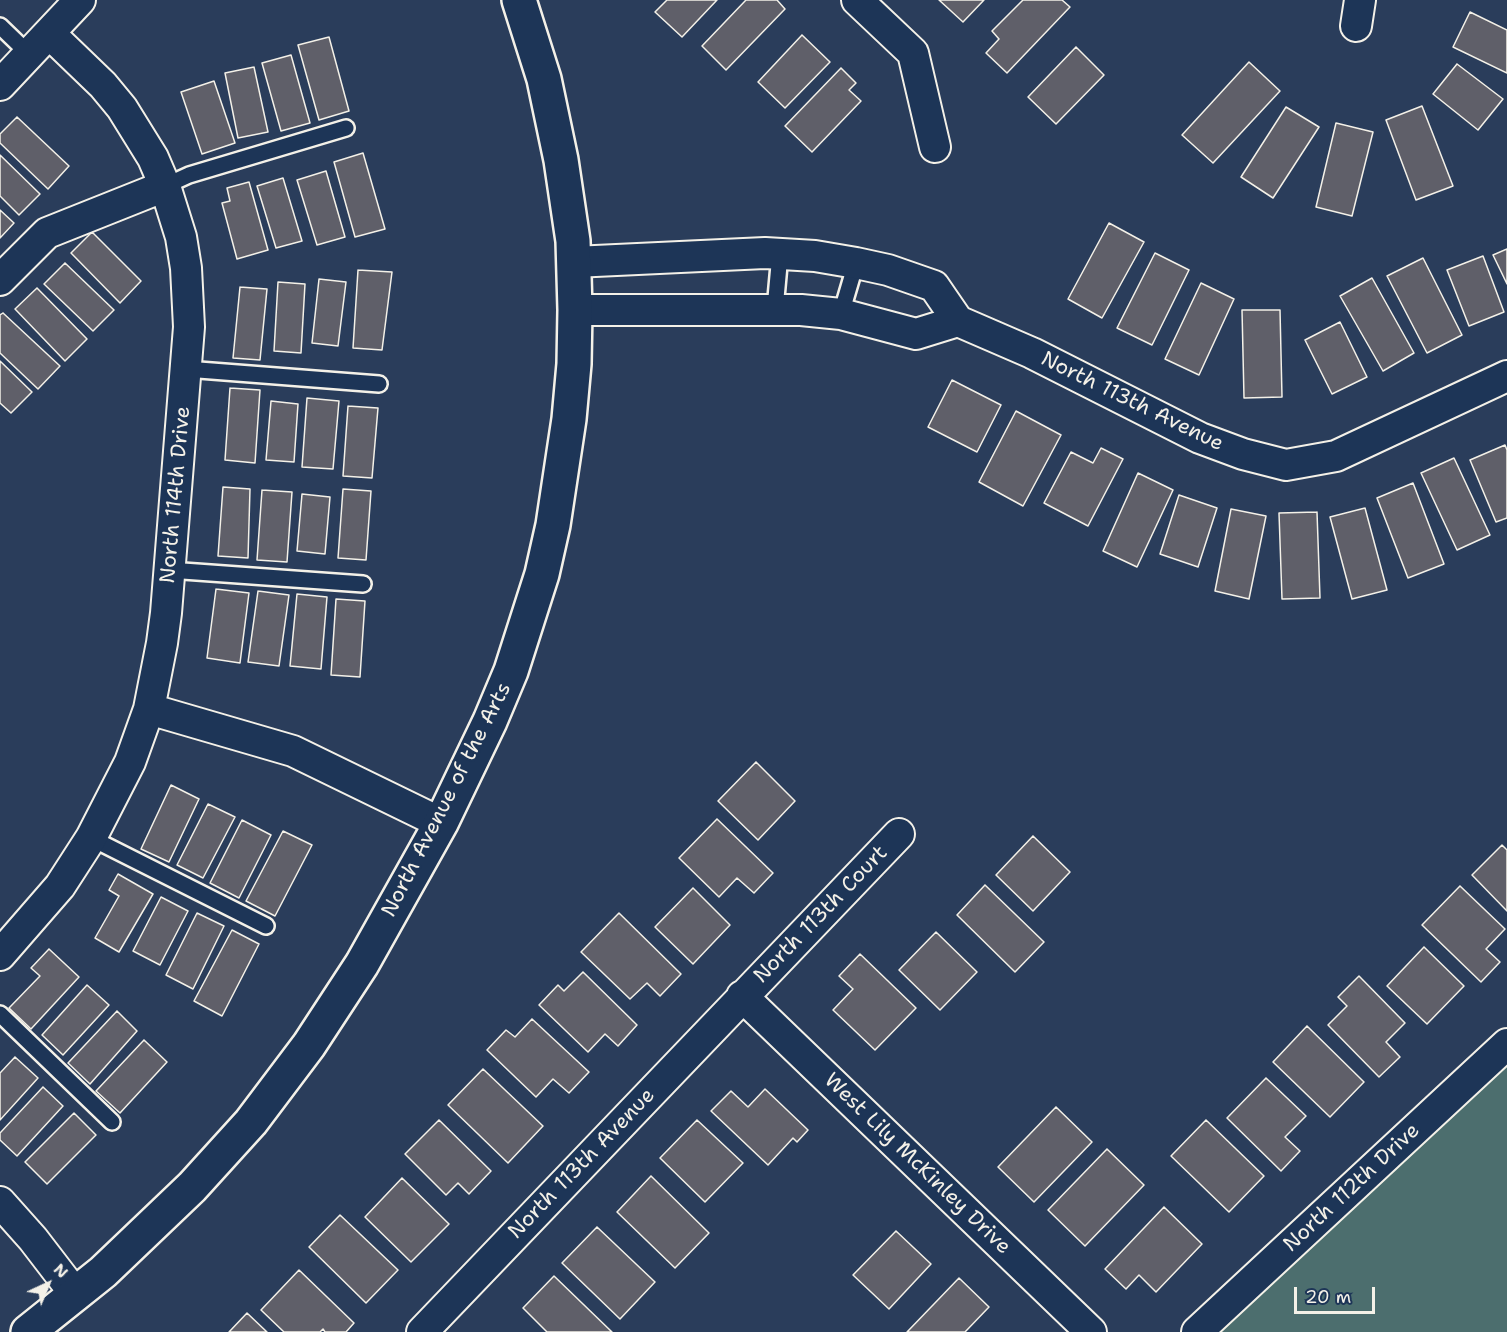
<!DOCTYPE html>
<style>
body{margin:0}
#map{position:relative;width:1507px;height:1332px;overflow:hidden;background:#2a3d5b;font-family:"Shantell Sans",sans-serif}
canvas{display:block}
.north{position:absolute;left:18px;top:1254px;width:60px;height:60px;-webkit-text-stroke:4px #1d3557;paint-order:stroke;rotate:44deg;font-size:16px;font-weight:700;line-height:24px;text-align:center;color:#f4f1e8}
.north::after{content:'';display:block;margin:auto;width:21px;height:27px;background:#f4f1e8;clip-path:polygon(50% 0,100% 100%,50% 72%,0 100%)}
.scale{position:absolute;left:1294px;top:1287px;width:81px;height:27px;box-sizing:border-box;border:3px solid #f4f1e8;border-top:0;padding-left:8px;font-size:18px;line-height:21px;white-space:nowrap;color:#f4f1e8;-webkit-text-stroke:4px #1d3557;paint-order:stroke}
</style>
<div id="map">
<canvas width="1507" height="1332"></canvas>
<div class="north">N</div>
<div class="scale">20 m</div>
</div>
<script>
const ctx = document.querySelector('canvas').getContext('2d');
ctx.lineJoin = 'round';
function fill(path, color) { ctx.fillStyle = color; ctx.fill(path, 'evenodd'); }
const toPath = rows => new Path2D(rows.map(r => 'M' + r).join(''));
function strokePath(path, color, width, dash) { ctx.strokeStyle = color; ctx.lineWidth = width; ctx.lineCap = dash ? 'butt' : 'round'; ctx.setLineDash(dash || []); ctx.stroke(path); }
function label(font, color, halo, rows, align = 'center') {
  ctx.font = font + ' "Shantell Sans",sans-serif'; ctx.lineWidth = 4.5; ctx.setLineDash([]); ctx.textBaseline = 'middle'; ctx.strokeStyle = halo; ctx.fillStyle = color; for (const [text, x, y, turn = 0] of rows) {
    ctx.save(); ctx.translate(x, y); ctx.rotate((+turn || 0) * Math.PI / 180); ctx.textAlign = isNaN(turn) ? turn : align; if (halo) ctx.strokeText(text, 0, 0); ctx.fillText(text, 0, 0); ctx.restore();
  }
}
fill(toPath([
 [1507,1044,1507,1332,1197,1332]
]), '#4c6e6e');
const building = toPath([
 [667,0,717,0,682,37,655,12,667,0],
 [746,0,777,0,785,9,726,70,702,46,746,0],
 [939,0,984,0,963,22,939,0],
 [1023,0,1062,0,1070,7,1007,73,986,53,999,39,992,31,1023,0],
 [1470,12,1507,30,1507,73,1453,47,1470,12],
 [802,35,830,62,785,108,758,82,802,35],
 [329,37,349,111,319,120,298,45,329,37],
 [1076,47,1104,75,1056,124,1028,97,1076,47],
 [291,55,310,123,281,131,262,63,291,55],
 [1249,62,1280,91,1213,163,1182,135,1249,62],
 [1457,64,1503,99,1478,130,1433,94,1457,64],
 [254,67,268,132,238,138,225,73,254,67],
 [841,68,856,83,849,90,861,101,812,152,785,126,841,68],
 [214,81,235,143,202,154,181,92,214,81],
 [1422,106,1453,186,1416,200,1386,120,1422,106],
 [1286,107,1319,127,1273,198,1241,177,1286,107],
 [17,117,69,166,48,189,0,143,0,134,17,117],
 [1336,123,1373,132,1352,216,1316,207,1336,123],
 [363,153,385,229,355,237,334,162,363,153],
 [0,155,40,194,19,215,0,196,0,155],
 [326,171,345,237,317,245,297,180,326,171],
 [283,178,302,241,276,248,257,186,283,178],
 [249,182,268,250,237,259,222,203,230,201,227,188,249,182],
 [0,210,14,223,0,238,0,210],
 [1109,223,1144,242,1102,318,1068,299,1109,223],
 [92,232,141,281,120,303,71,253,92,232],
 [1507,249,1507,284,1493,255,1507,249],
 [1155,253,1189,270,1152,345,1117,328,1155,253],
 [1483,256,1504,312,1469,326,1447,270,1483,256],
 [1423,258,1462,335,1427,353,1387,276,1423,258],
 [65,263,114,310,93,331,44,284,65,263],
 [358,270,392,272,382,350,353,348,358,270],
 [1372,278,1414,353,1383,371,1340,296,1372,278],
 [319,279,346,282,338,346,312,343,319,279],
 [278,282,305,284,301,353,274,351,278,282],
 [1201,283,1234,299,1199,375,1165,359,1201,283],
 [240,287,267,289,260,360,233,358,240,287],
 [37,288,87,339,65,361,15,309,37,288],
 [1242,310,1280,310,1282,397,1244,398,1242,310],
 [3,313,60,366,38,389,0,353,0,315,3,313],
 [1340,322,1367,377,1332,394,1305,340,1340,322],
 [0,361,32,392,11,413,0,403,0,361],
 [952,380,1001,405,977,452,928,427,952,380],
 [230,388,260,390,255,463,225,460,230,388],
 [307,398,339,401,333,469,302,467,307,398],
 [271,401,298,404,294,462,266,460,271,401],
 [348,406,378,408,372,478,343,476,348,406],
 [1016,411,1061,435,1023,506,979,482,1016,411],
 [1505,445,1507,450,1507,518,1496,522,1470,460,1505,445],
 [1101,448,1123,459,1088,526,1044,503,1071,452,1093,463,1101,448],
 [1454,458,1490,535,1457,550,1421,473,1454,458],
 [1138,473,1173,490,1137,567,1103,551,1138,473],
 [1413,483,1444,564,1408,578,1377,498,1413,483],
 [223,487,250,489,248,558,218,556,223,487],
 [343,489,371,491,366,560,338,558,343,489],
 [262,490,292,492,287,562,257,560,262,490],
 [302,494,330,497,325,554,297,551,302,494],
 [1179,495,1217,508,1198,567,1160,554,1179,495],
 [1365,508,1387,590,1352,599,1330,517,1365,508],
 [1231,509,1266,516,1249,599,1215,591,1231,509],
 [1317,512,1320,598,1282,599,1279,513,1317,512],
 [216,589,249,593,240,663,207,658,216,589],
 [258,591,289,595,279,666,248,662,258,591],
 [297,594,327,597,321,669,290,666,297,594],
 [336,599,365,601,360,677,331,675,336,599],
 [756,762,795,801,758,840,718,801,756,762],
 [171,785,199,799,169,862,141,849,171,785],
 [208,804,235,817,203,878,177,865,208,804],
 [717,819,773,873,754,893,737,878,719,897,679,858,717,819],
 [242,820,271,835,239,898,210,883,242,820],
 [283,831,312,845,275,916,246,901,283,831],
 [1033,836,1070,872,1033,911,996,875,1033,836],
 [1502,845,1507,850,1507,911,1472,875,1502,845],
 [118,874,153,894,119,952,95,938,119,896,109,890,118,874],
 [985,885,1044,942,1015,972,957,915,985,885],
 [1460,886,1505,929,1486,949,1500,962,1481,982,1422,925,1460,886],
 [693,888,730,925,693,964,655,927,693,888],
 [161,897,188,911,160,965,133,951,161,897],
 [197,913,224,926,193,989,166,975,197,913],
 [619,913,681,974,660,996,647,983,630,999,581,952,619,913],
 [232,930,259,944,222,1016,194,1001,232,930],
 [936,932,977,972,940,1010,899,970,936,932],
 [1424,947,1464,986,1427,1024,1387,986,1424,947],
 [49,949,79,977,31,1029,9,1008,40,976,31,968,49,949],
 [860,954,916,1008,875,1050,833,1010,853,989,839,976,860,954],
 [583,972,637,1025,618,1046,605,1034,588,1052,539,1005,558,985,564,991,583,972],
 [1359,976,1405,1023,1386,1042,1400,1057,1379,1077,1328,1025,1347,1006,1338,997,1359,976],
 [87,985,109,1005,63,1055,42,1035,87,985],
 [117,1011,137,1031,90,1084,68,1063,117,1011],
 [532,1019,589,1072,569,1093,553,1079,536,1097,487,1050,506,1030,515,1037,532,1019],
 [1307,1026,1364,1082,1330,1117,1273,1062,1307,1026],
 [144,1040,167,1062,120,1113,96,1091,144,1040],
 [15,1057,38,1078,0,1120,0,1073,15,1057],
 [483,1069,543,1126,508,1163,448,1105,483,1069],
 [1266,1078,1306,1116,1285,1137,1300,1151,1281,1171,1227,1118,1266,1078],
 [43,1087,63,1106,17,1156,0,1140,0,1133,43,1087],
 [765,1089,808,1130,797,1142,793,1138,768,1165,711,1111,731,1091,748,1107,765,1089],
 [1056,1107,1092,1142,1034,1202,998,1167,1056,1107],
 [74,1113,96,1135,47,1184,25,1162,74,1113],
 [439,1120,491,1171,469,1194,458,1183,446,1195,405,1154,439,1120],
 [697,1120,743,1163,705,1202,660,1158,697,1120],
 [1206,1120,1264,1176,1229,1212,1171,1156,1206,1120],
 [1107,1149,1144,1185,1085,1246,1048,1210,1107,1149],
 [651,1176,709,1233,675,1268,617,1212,651,1176],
 [402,1178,449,1224,411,1262,365,1217,402,1178],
 [1164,1207,1202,1244,1156,1292,1139,1275,1126,1289,1105,1269,1164,1207],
 [340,1215,398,1270,366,1303,309,1247,340,1215],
 [597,1227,655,1282,620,1319,562,1263,597,1227],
 [896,1231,931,1264,889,1309,853,1275,896,1231],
 [299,1270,354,1323,346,1332,325,1332,323,1329,320,1332,284,1332,261,1310,299,1270],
 [554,1276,612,1332,547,1332,523,1308,554,1276],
 [959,1278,989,1307,965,1332,907,1332,959,1278],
 [247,1313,267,1332,229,1332,247,1313]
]);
fill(building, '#5f5f69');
strokePath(building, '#f4f1e8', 1.5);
const lane = toPath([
 [0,26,29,54],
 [165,186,189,175,346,128],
 [775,309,780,254],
 [841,314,856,263],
 [186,369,379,384],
 [169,570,363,584],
 [91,838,266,926],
 [0,1014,112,1122]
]);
const street = toPath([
 [857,0,913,53,935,147],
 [1356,26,1360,0],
 [0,85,80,0],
 [574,262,765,253,815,256,856,263,888,270,934,286,958,321,1032,353,1200,438,1243,454,1286,465,1336,456,1507,376],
 [0,280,47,233,165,186],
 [575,310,801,310,841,314,916,334,958,321],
 [149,709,293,751,441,823],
 [0,955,60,886,91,838,130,762,149,709,162,643,166,613,189,327,186,268,181,237,165,186,153,158,122,108,103,85,49,33],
 [742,996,1091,1332],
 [0,1202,33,1239,76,1295],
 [422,1332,899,834],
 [1197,1332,1507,1044]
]);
const secondary = toPath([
 [28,1332,103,1272,192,1187,251,1122,309,1045,362,964,441,823,490,721,511,671,542,574,553,525,569,419,574,364,575,310,573,241,561,160,544,79,519,0]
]);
strokePath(lane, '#f4f1e8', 20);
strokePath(street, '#f4f1e8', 34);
strokePath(secondary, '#f4f1e8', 38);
strokePath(lane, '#1d3557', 15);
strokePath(street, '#1d3557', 30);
strokePath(secondary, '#1d3557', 33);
label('21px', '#f4f1e8', '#1d3557', [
 ["North 113th Avenue",1132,402,26],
 ["North 114th Drive",176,495,-85],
 ["North Avenue of the Arts",447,800,-63],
 ["North 113th Court",821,915,-46],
 ["North 113th Avenue",582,1164,-46],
 ["West Lily McKinley Drive",917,1164,44],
 ["North 112th Drive",1352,1188,-43]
]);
</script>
